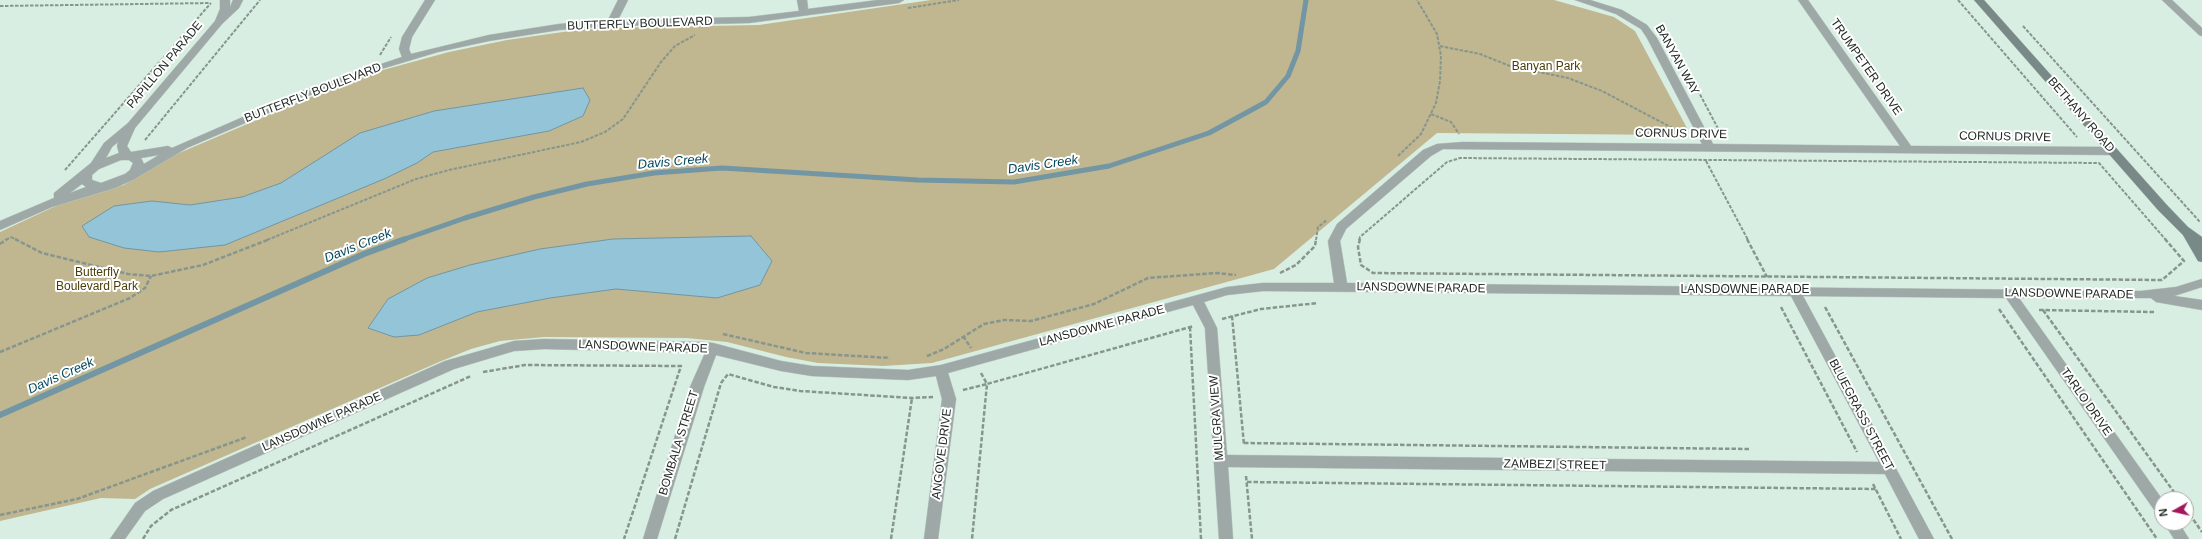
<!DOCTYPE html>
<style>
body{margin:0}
#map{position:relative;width:2202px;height:539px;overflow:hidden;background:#d9eee2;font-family:Arial,sans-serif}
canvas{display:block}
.north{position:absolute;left:2154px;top:491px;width:40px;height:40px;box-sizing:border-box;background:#fff;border:1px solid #a7aaa9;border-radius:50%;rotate:262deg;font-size:11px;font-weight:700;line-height:16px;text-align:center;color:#232b27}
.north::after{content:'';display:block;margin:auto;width:14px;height:18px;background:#a3175d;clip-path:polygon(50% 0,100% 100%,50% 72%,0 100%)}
</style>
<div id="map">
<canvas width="2202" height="539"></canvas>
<div class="north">N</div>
</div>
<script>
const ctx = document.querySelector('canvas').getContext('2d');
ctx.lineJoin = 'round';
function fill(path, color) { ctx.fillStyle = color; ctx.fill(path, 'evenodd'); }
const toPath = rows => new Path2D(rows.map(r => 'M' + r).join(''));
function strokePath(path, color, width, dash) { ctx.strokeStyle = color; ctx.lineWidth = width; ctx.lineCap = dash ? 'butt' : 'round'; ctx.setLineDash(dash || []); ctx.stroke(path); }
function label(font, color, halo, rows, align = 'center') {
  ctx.font = font + ' Arial,sans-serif'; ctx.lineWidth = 4; ctx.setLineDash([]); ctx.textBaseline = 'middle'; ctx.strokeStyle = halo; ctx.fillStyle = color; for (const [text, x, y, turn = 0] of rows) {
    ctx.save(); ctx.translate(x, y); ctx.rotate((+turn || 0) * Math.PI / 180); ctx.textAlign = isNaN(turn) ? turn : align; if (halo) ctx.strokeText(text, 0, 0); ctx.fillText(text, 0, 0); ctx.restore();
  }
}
fill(toPath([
 [931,0,1554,0,1614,17,1635,31,1688,130,1682,135,1437,133,1274,269,932,363,883,366,818,363,786,357,727,342,687,338,544,337,500,341,471,349,439,362,150,489,135,499,101,498,0,521,0,232,60,204,89,194,124,185,165,159,325,91,383,70,449,52,507,40,570,31,603,28,759,25]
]), '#c0b690');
const water = toPath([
 [583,88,590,100,583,116,549,131,433,152,417,163,384,179,225,245,159,252,124,248,89,237,82,226,114,206,152,201,190,205,242,197,281,183,360,133,434,111,583,88],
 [751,236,772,261,760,285,717,298,616,289,550,298,477,312,419,335,394,337,368,328,388,299,427,278,470,265,540,249,613,239,751,236]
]);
fill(water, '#94c4d8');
strokePath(water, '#7296a3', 1);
strokePath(toPath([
 [402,240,465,218,534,197,587,184,654,173,722,168,918,180,1014,182,1109,166,1209,133,1266,102,1288,76,1298,51,1306,0]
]), '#7296a3', 5);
strokePath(toPath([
 [0,415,364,254,405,239]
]), '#7296a3', 6);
const street = toPath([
 [220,0,230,0,230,7,233,0,243,0,239,8,222,24,135,128,127,146,131,152,168,146,172,148,307,89,402,57,399,49,402,37,425,0,435,0,412,37,409,49,411,54,489,35,559,24,608,20,618,0,628,0,618,20,749,17,799,11,797,0,807,0,808,9,878,0,904,0,899,3,749,23,612,26,559,30,489,41,438,52,378,70,315,93,187,148,133,180,115,188,52,207,0,230,0,221,54,198,54,193,91,163,104,143,128,123,215,21,220,9,220,0],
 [118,142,117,146,119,153,106,158,112,147,118,142],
 [159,155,144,164,141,158,159,155],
 [121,160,129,160,133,163,130,170,125,174,101,183,92,180,92,175,99,169,121,160],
 [82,184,86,187,70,193,82,184],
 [1575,0,1590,0,1622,10,1647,25,1657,38,1713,144,1900,146,1798,0,1808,0,1911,146,2112,147,2117,151,2112,155,1443,149,1431,156,1346,229,1340,241,1347,283,2141,291,2176,287,2202,279,2202,287,2174,296,2202,300,2202,310,2156,302,2151,298,2019,298,2162,499,2162,516,2157,514,2006,298,1803,296,1934,539,1919,539,1885,474,1228,467,1233,539,1219,539,1205,328,1193,305,948,373,956,399,938,539,924,539,942,399,936,376,908,380,812,376,781,371,716,355,704,387,657,539,643,539,690,387,705,353,544,349,514,351,454,369,163,499,145,511,125,539,110,539,135,503,153,491,445,361,514,341,544,339,702,342,713,343,781,361,812,366,908,370,941,365,1227,287,1263,283,1334,283,1328,241,1337,224,1423,150,1437,144,1463,142,1702,144,1647,38,1641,29,1616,14,1575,0],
 [1263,291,1791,296,1879,462,1227,455,1217,328,1204,302,1227,295,1263,291],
 [2162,0,2172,0,2202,28,2202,36,2199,35,2162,0],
 [2164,523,2179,523,2189,539,2174,539,2164,523]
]);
const secondary = toPath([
 [1974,0,1984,0,2166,204,2188,227,2202,237,2202,262,2198,261,2183,235,2158,210,1974,0]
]);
strokePath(street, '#b8cbc0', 1);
strokePath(secondary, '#b8cbc0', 1);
strokePath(toPath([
 [1958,0,2077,137],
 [0,6,210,3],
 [908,8,959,0],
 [2023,26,2200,222],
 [1440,46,1480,54,1510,66,1568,78,1602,91,1682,133],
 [380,55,391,37],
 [1686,68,1722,136],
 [1431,114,1451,122,1459,134],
 [145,140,260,0],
 [1398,156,1421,134,1436,103,1440,81,1441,56,1437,34,1417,0],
 [1706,161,1748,240],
 [65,170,211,3],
 [11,237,17,240],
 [6,240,11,237],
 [267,240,416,179,449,170,581,142,605,132,623,119,661,62,675,46,695,35],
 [1316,240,1318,227,1327,220],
 [1359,240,1360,237,1447,162,1460,158,2099,163,2166,240]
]), '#87968d', 2, [3.5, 1.5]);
strokePath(toPath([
 [15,239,42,253,128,274,151,276,203,265,270,239],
 [1360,239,1358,247,1361,265,1373,273,2162,280,2184,261,2165,239],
 [1747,239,1767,277],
 [0,244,7,239],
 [1280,273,1296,265,1315,246,1316,239],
 [1781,307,1857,452],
 [1825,307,1952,539],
 [1999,309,2157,539],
 [2039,310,2154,312],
 [2043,310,2179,499],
 [1232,316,1244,445],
 [1222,319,1261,309,1318,303],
 [1190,327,1201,539],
 [723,334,806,353,890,358],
 [963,336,971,348],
 [0,352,130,298,145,288,151,276],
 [927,356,944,349,984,324,1004,320,1031,321,1094,304,1148,278,1217,273,1236,275],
 [483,372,525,365,681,366,624,539],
 [981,373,987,384,1194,326],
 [963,390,987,384,972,539],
 [1244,443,1749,449],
 [1246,476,1252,539],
 [1247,482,1876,489],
 [1873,484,1901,539],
 [2186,509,2202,532],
 [0,515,77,499,247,437],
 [143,539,151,526,171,510,471,376],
 [675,539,721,383,728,374,774,387,800,391,912,398,933,397],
 [891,539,912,398]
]), '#87968d', 2.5, [4.5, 2]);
fill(street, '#9da8a7');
fill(secondary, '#798988');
label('12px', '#232b27', '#fff', [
 ["BUTTERFLY BOULEVARD",640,24,-2],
 ["BANYAN WAY",1677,60,61],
 ["PAPILLON PARADE",165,65,-50],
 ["TRUMPETER DRIVE",1866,67,55],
 ["BUTTERFLY BOULEVARD",313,93,-21],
 ["BETHANY ROAD",2081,115,49],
 ["CORNUS DRIVE",1681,134,1],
 ["CORNUS DRIVE",2005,137,1],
 ["LANSDOWNE PARADE",1421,288,1],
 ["LANSDOWNE PARADE",1745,290],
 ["LANSDOWNE PARADE",2069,294,1],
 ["LANSDOWNE PARADE",1102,326,-15],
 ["LANSDOWNE PARADE",643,347,2],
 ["TARLO DRIVE",2086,402,55],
 ["BLUEGRASS STREET",1861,415,62],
 ["MULGRA VIEW",1217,418,-94],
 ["LANSDOWNE PARADE",322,422,-24],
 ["BOMBALA STREET",679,443,-73],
 ["ANGOVE DRIVE",942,454,-83],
 ["ZAMBEZI STREET",1555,465,1]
]);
label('12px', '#4a3e08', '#fff', [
 ["Banyan Park",1546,67],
 ["Butterfly",97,273],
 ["Boulevard Park",97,287]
]);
label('italic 13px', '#02475c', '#fff', [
 ["Davis Creek",673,162,-5],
 ["Davis Creek",1043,165,-8],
 ["Davis Creek",358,246,-22],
 ["Davis Creek",61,376,-24]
]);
</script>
